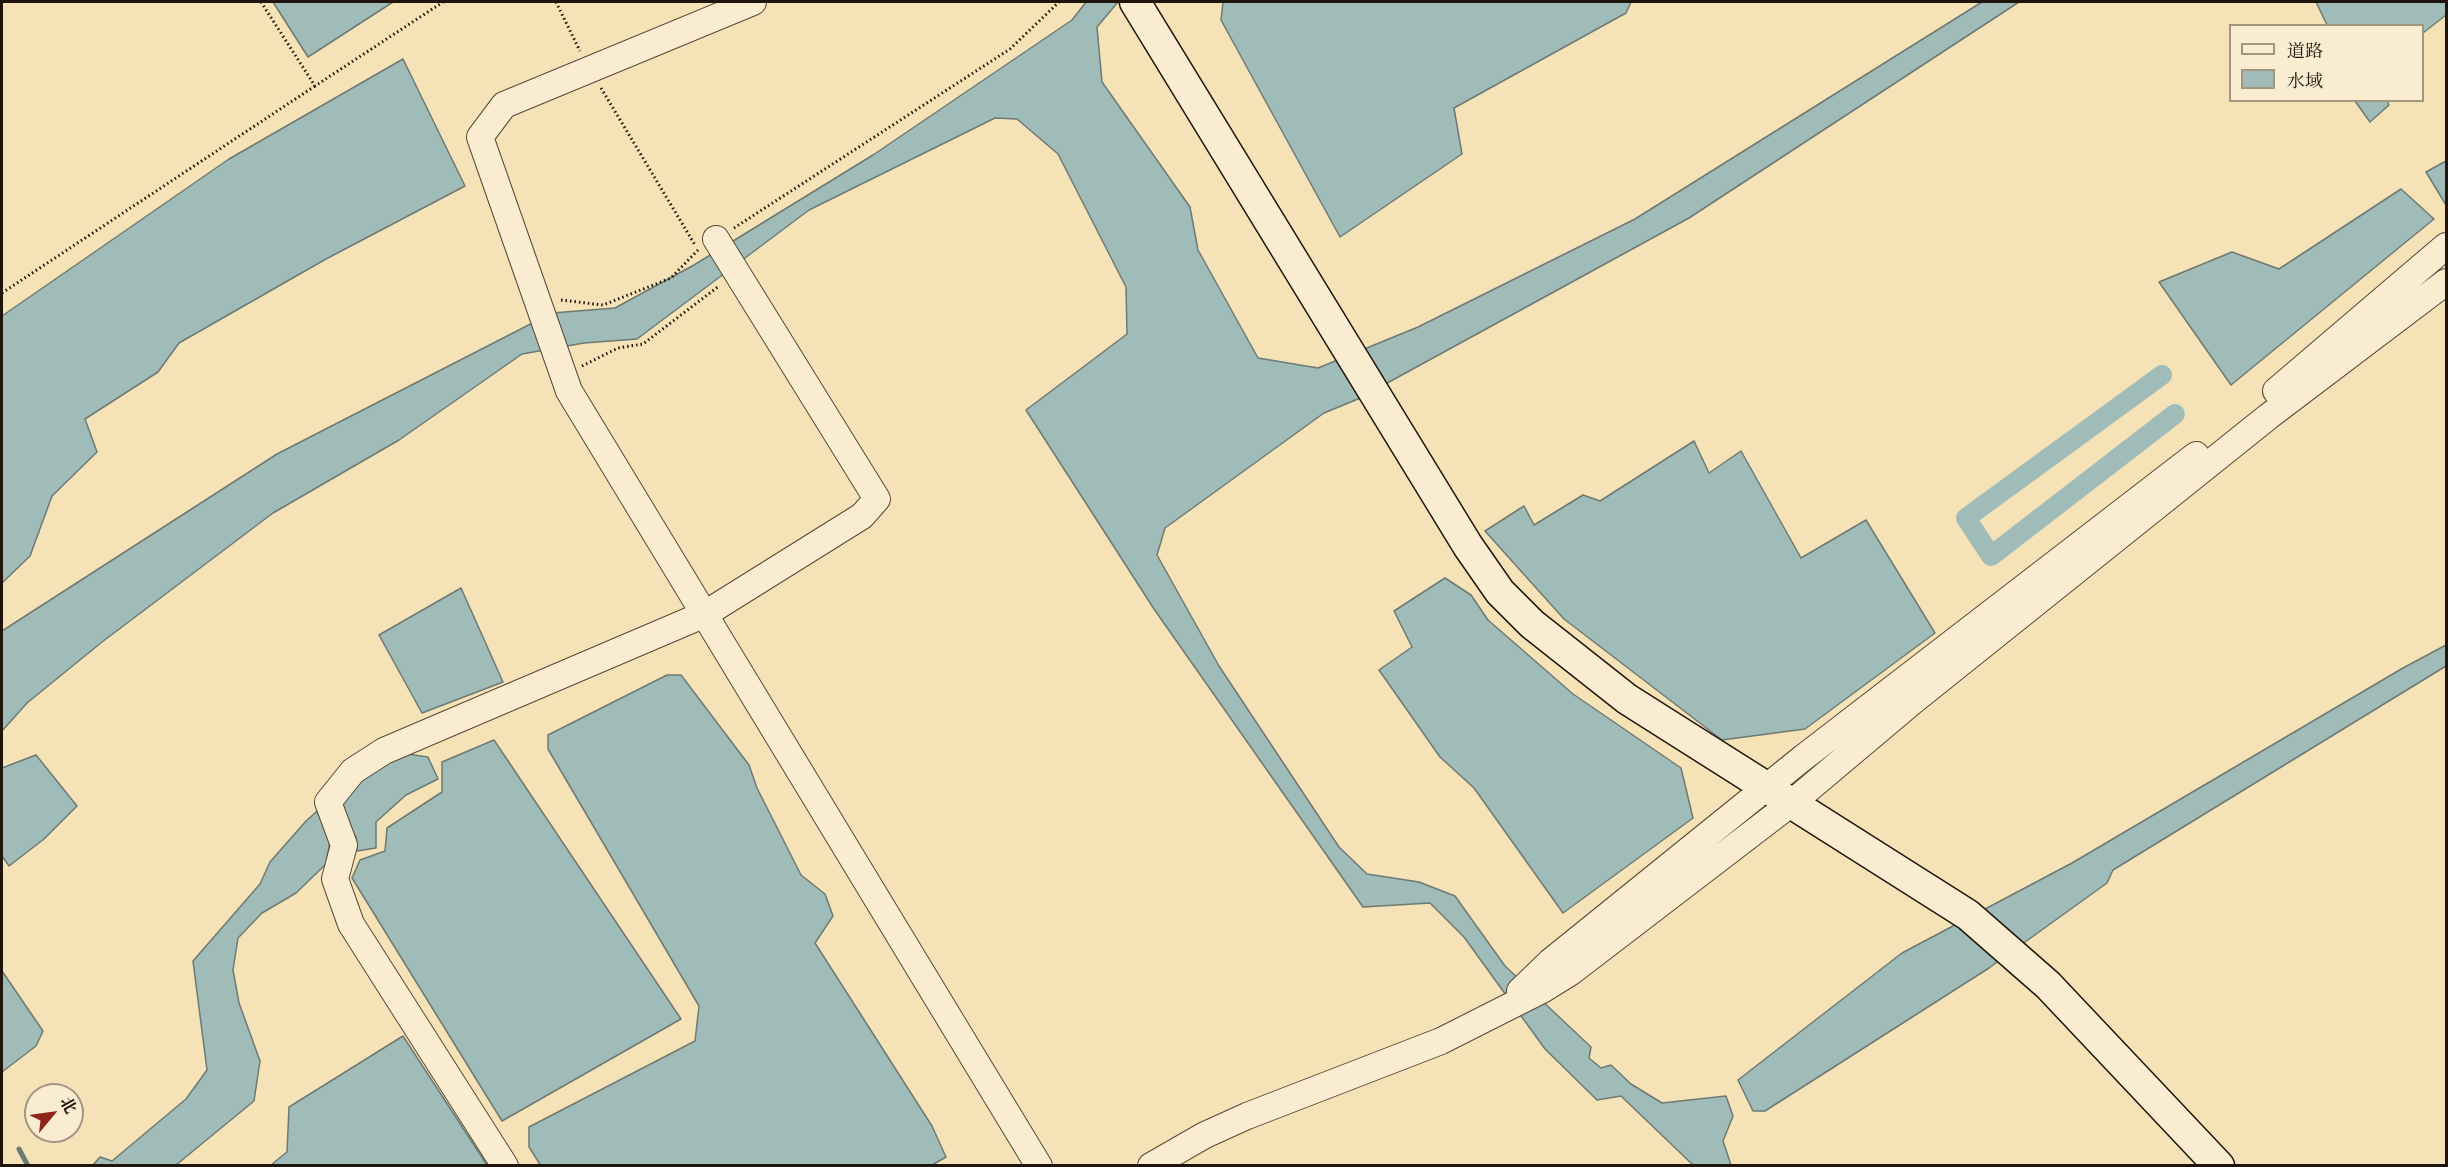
<!DOCTYPE html>
<meta charset="utf-8">
<style>
body{margin:0}
#map{position:relative;width:2448px;height:1167px;overflow:hidden;background:#f6e2b7;font-family:Alegreya,"Noto Serif SC",serif}
canvas{display:block}
.frame{position:absolute;inset:0;border:3px solid #20150c;pointer-events:none}
.legend{position:absolute;left:2229px;top:24px;width:195px;height:78px;box-sizing:border-box;background:#f9ecd0;border:2px solid #a29682;margin:0;padding:8px 10px;list-style:none;font-size:18px;color:#20150c}
.legend li{display:flex;align-items:center;gap:12px;height:30px}
.legend b{width:30px;border:2px solid #a29682}
.north{position:absolute;left:24px;top:1083px;width:60px;height:60px;box-sizing:border-box;background:#f9ecd0;border:2px solid #a29682;border-radius:50%;rotate:61deg;font-size:16px;font-weight:700;line-height:24px;text-align:center;color:#20150c}
.north::after{content:'';display:block;margin:auto;width:21px;height:27px;background:#8f2418;clip-path:polygon(50% 0,100% 100%,50% 72%,0 100%)}
</style>
<div id="map">
<canvas width="2448" height="1167"></canvas>
<div class="frame"></div>
<ul class="legend">
<li><b style="height:8px;background:#f9ecd0"></b>道路</li>
<li><b style="height:16px;background:#a0bcb8"></b>水域</li>
</ul>
<div class="north">北</div>
</div>
<script>
const ctx = document.querySelector('canvas').getContext('2d');
ctx.lineJoin = 'round';
function fill(path, color) { ctx.fillStyle = color; ctx.fill(path, 'evenodd'); }
const toPath = rows => new Path2D(rows.map(r => 'M' + r).join(''));
function strokePath(path, color, width, dash) { ctx.strokeStyle = color; ctx.lineWidth = width; ctx.lineCap = dash ? 'butt' : 'round'; ctx.setLineDash(dash || []); ctx.stroke(path); }
const water = toPath([
 [273,2,393,2,308,57,273,2],
 [1086,2,1118,2,1097,27,1102,82,1190,207,1198,250,1258,358,1318,368,1418,327,1635,219,1982,2,2019,2,1689,218,1358,399,1324,413,1165,528,1157,555,1219,666,1339,847,1367,874,1419,882,1455,896,1505,966,1591,1047,1589,1058,1601,1068,1611,1065,1631,1084,1662,1103,1726,1096,1733,1116,1723,1141,1731,1165,1693,1165,1621,1096,1597,1100,1545,1049,1464,937,1430,903,1363,907,1154,609,1026,410,1127,334,1126,287,1058,154,1017,119,995,118,809,210,637,339,584,343,522,354,399,440,273,513,102,642,27,703,2,731,2,631,277,454,552,313,615,308,694,265,873,155,1072,20,1086,2],
 [1223,2,1631,2,1626,13,1454,108,1462,154,1340,237,1221,20,1223,2],
 [2316,2,2446,2,2446,15,2423,33,2422,26,2327,25,2316,2],
 [403,59,465,186,326,259,179,343,158,372,85,419,97,452,52,496,30,556,2,583,2,316,229,159,403,59],
 [2355,101,2387,101,2389,105,2370,122,2355,101],
 [2446,161,2446,205,2426,172,2446,161],
 [2401,189,2434,219,2231,385,2159,282,2232,252,2279,269,2401,189],
 [1694,441,1709,473,1741,451,1801,558,1866,520,1935,633,1805,729,1722,740,1564,619,1485,531,1524,506,1534,525,1583,495,1600,501,1694,441],
 [1445,578,1471,595,1488,620,1573,694,1681,768,1693,818,1563,913,1474,788,1440,757,1379,670,1412,647,1394,611,1445,578],
 [461,588,503,682,422,713,379,635,461,588],
 [2446,645,2446,666,2113,870,2107,883,1989,968,1765,1111,1753,1111,1738,1080,1902,953,2072,863,2403,668,2446,645],
 [667,675,681,675,749,765,757,788,801,875,825,894,833,916,815,943,932,1126,946,1157,932,1165,541,1166,529,1147,529,1127,695,1041,699,1006,548,749,548,735,667,675],
 [494,740,681,1019,502,1121,352,878,360,860,385,851,387,828,442,792,442,762,494,740],
 [407,754,428,757,438,779,406,795,376,822,376,848,357,851,356,836,330,841,326,864,296,893,262,913,238,938,233,970,239,1003,260,1061,254,1101,176,1165,92,1166,100,1157,112,1161,186,1099,207,1070,193,961,260,884,270,862,306,821,354,778,407,754],
 [36,755,77,806,44,839,9,866,2,856,2,768,36,755],
 [2,971,43,1031,36,1046,2,1072,2,971],
 [403,1036,487,1165,271,1165,287,1152,289,1107,403,1036]
]);
fill(water, '#a0bcb8');
strokePath(water, '#6d7973', 1.5);
strokePath(toPath([
 [19,1149,28,1166]
]), '#6d7973', 5);
strokePath(toPath([
 [2162,375,1966,518,1991,556,2175,414]
]), '#a0bcb8', 20);
const tertiary = toPath([
 [753,2,504,105,480,137,569,391,1039,1166],
 [2276,391,2446,246],
 [1520,991,1550,962,1804,757,2196,455],
 [505,1166,351,924,335,879,344,845,328,802,353,771,384,751,705,614,862,516,877,499,716,239],
 [1151,1166,1205,1135,1247,1116,1441,1041,1542,990,1571,972,1793,802,1913,701,2269,416,2446,282]
]);
const secondary = toPath([
 [1135,2,1468,546,1500,592,1532,624,1627,699,1968,915,2048,985,2219,1166]
]);
strokePath(tertiary, '#564837', 28);
strokePath(secondary, '#20150c', 33);
strokePath(toPath([
 [261,2,315,86,443,2],
 [556,2,580,51],
 [601,88,695,245],
 [734,228,1010,49,1059,2],
 [2,293,315,86],
 [561,300,603,305,671,278,698,250],
 [582,366,618,348,643,344,719,286]
]), '#20150c', 3, [1.5, 3]);
strokePath(tertiary, '#f9ecd0', 26);
strokePath(secondary, '#f9ecd0', 30);
</script>
